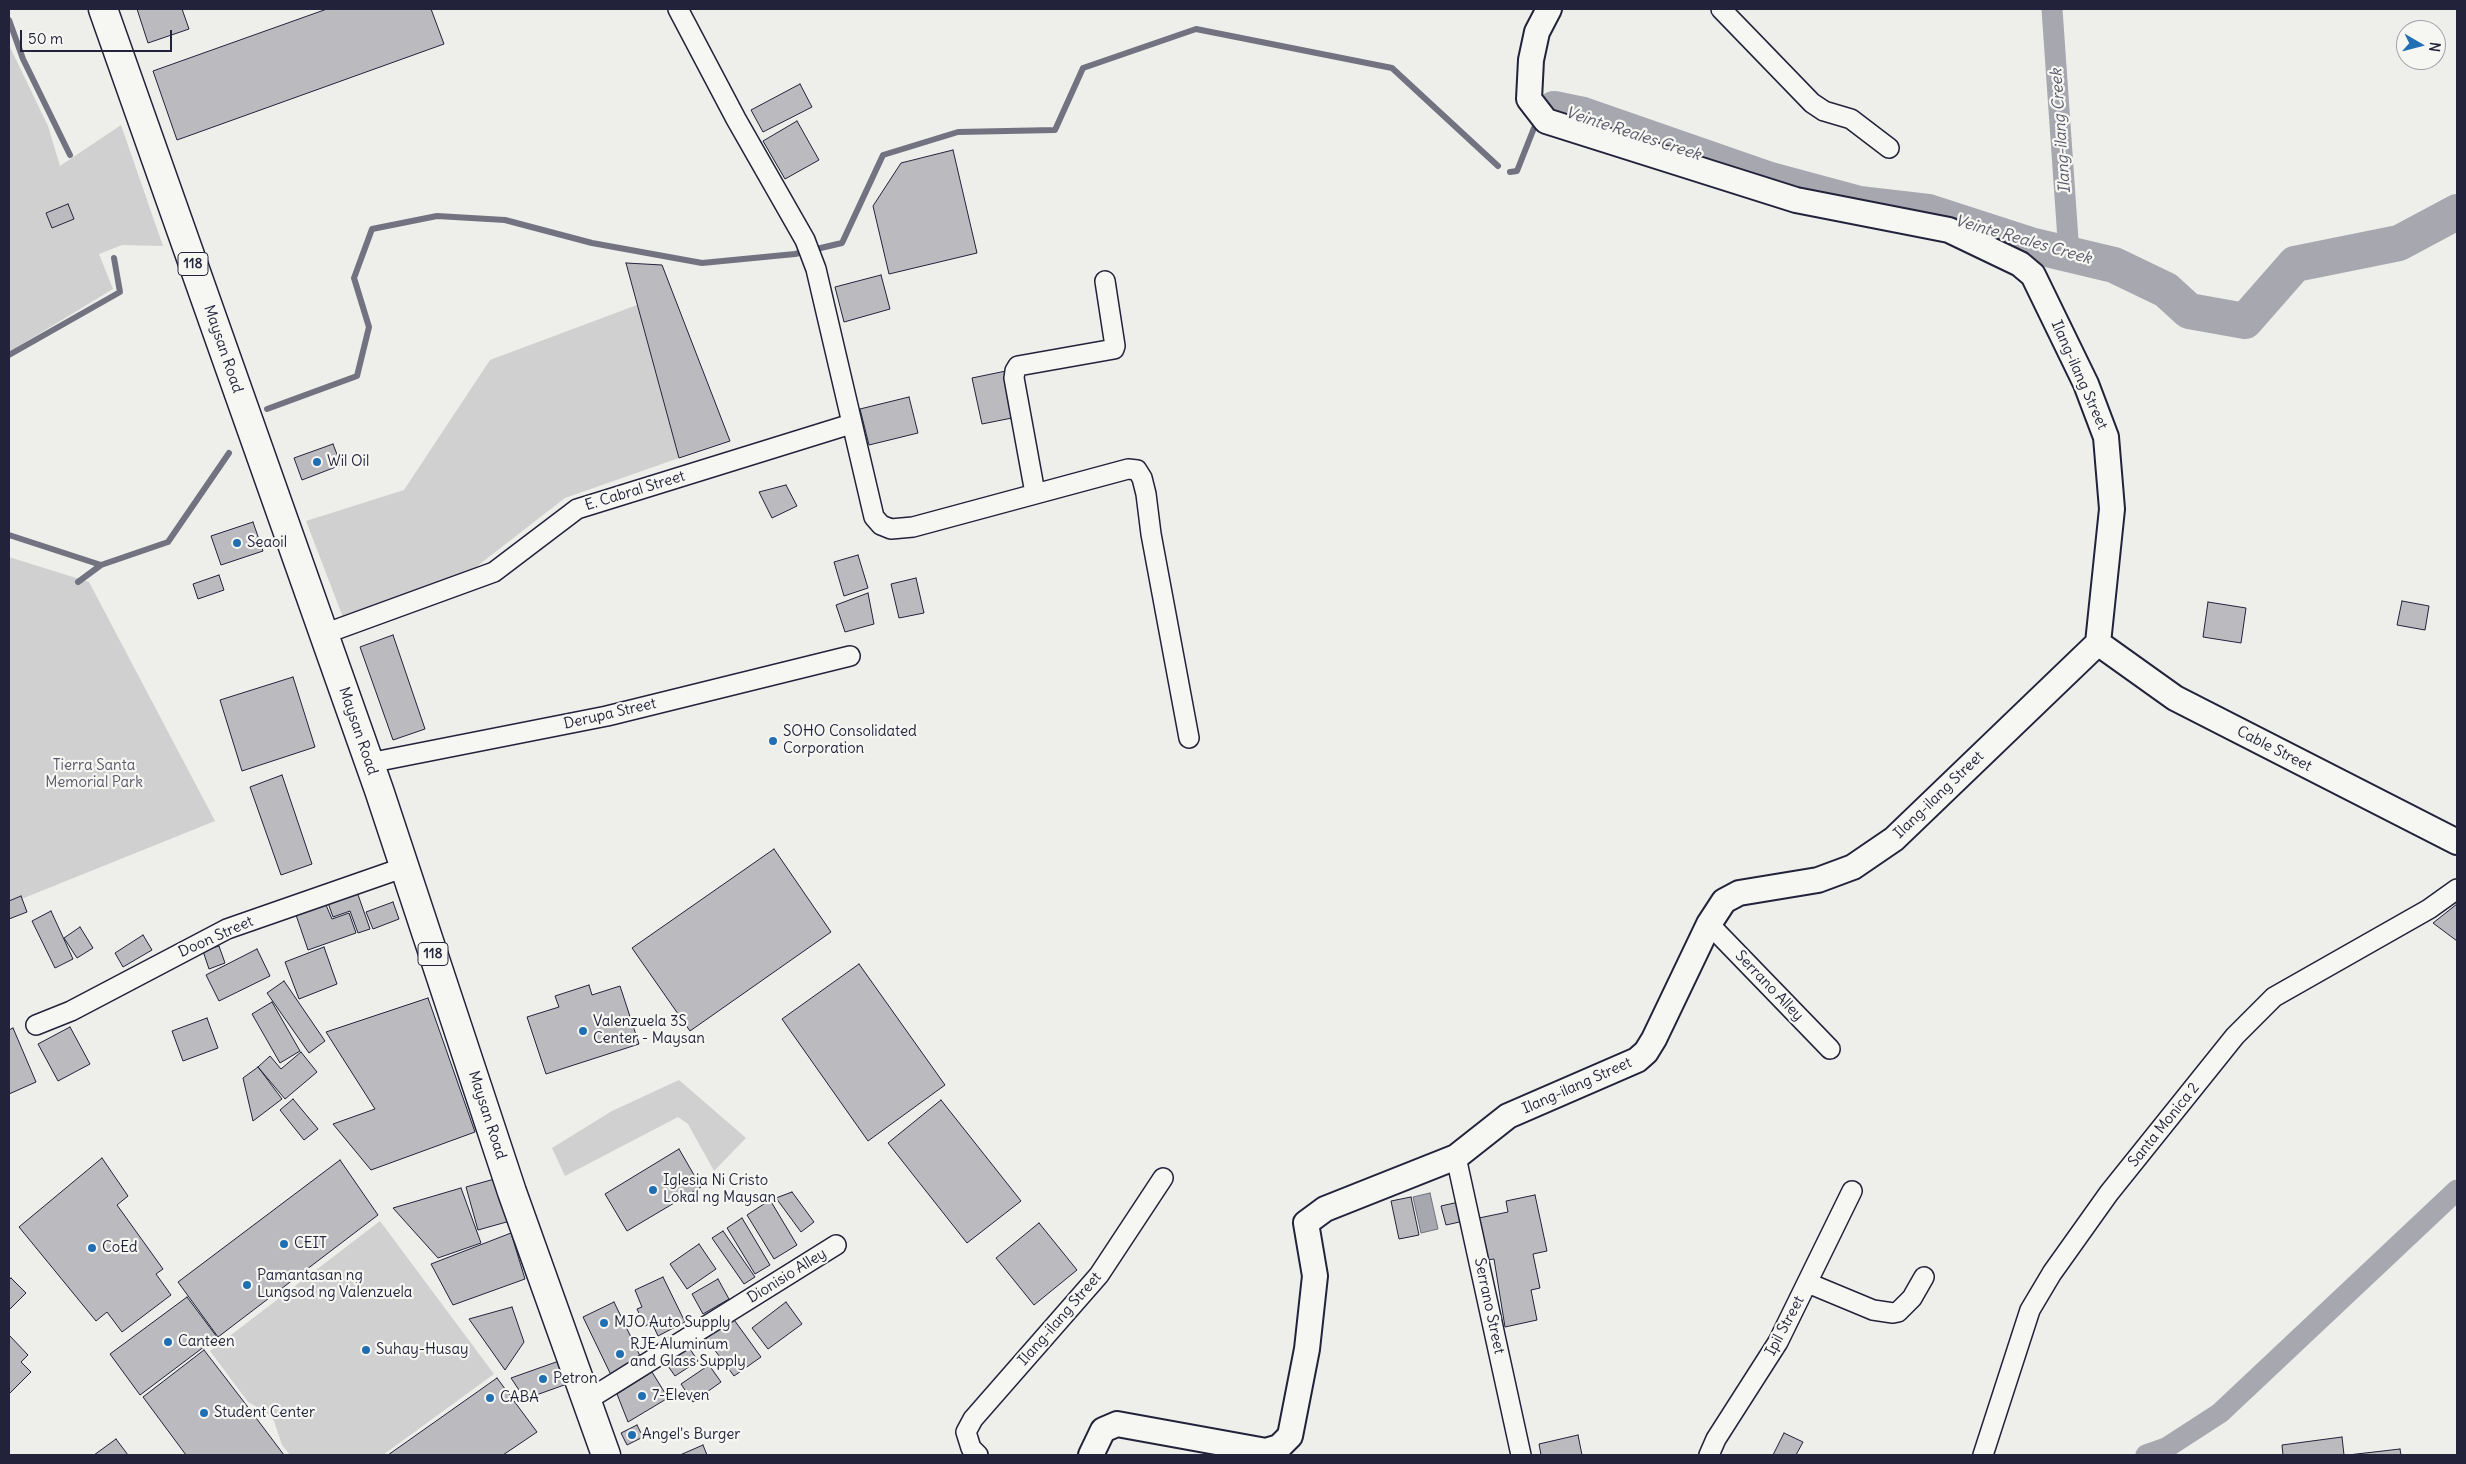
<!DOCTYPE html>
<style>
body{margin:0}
#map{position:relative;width:2466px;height:1464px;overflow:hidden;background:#eeeeeb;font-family:Delius,sans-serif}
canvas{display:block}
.frame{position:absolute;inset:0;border:10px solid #22223b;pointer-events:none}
.north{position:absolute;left:2396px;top:20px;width:50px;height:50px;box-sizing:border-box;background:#f6f6f2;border:1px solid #a1a1a9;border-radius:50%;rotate:98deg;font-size:14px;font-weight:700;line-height:20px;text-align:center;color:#22223b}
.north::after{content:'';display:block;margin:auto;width:18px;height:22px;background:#1f6fb2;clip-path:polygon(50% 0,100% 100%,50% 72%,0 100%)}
.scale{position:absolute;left:20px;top:30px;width:152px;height:22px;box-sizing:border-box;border:2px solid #22223b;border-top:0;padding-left:6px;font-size:15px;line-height:18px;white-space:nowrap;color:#22223b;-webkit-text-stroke:4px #f6f6f2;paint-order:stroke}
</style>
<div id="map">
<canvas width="2466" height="1464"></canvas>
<div class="frame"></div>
<div class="north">N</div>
<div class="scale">50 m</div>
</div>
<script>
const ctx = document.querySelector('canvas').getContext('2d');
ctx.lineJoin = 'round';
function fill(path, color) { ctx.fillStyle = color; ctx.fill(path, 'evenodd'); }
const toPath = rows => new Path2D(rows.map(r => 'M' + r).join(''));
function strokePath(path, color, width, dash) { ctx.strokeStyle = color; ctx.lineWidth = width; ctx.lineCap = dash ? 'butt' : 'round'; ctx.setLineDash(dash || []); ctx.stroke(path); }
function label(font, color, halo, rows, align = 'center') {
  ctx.font = font + ' Delius,sans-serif'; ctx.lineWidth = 4.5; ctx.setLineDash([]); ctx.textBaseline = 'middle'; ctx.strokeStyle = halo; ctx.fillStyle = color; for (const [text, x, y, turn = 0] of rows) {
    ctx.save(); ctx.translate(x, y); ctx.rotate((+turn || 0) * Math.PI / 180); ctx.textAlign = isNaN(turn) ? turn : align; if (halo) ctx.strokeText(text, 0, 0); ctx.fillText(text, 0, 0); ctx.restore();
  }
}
fill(toPath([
 [9,45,48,126,60,166,121,125,163,246,122,245,99,254,113,289,9,352],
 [637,305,679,458,565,498,476,567,344,620,306,521,404,490,490,360],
 [9,557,89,582,215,821,9,904],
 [679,1080,746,1138,714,1171,688,1124,678,1117,565,1176,552,1148,612,1111],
 [380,1221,494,1374,383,1455,290,1455,282,1445,274,1421,266,1412,248,1402,210,1351]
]), '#d0d0d1');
const water = toPath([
 [1430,1193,1438,1229,1421,1233,1413,1197,1430,1193]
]);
fill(water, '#a7a7af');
strokePath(water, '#727281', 1);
strokePath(toPath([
 [9,20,23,59,70,155],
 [1510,172,1517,171,1534,128],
 [9,355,120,292,114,258],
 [267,409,357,376,369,327,354,278,372,229,437,216,505,220,592,243,702,263,795,254,842,243,883,155,958,132,1055,130,1083,68,1196,29,1392,68,1498,166],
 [9,535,101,565],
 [78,582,101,565,168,542,229,453]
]), '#727281', 6);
strokePath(toPath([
 [2052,9,2069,254],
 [2146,1455,2166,1448,2220,1413,2457,1190]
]), '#a7a7af', 21);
strokePath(toPath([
 [1554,109,1583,115,1770,180,1859,204,1928,212,2030,245,2114,265,2166,290,2189,311,2245,321,2295,264,2399,243,2457,212]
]), '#a7a7af', 36);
const building = toPath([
 [137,9,182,9,189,29,148,43,137,9],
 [327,9,431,9,444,44,177,140,153,71,327,9],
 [800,84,812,107,763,132,751,110,800,84],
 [797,121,819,160,785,179,763,141,797,121],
 [953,150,977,253,889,274,873,206,901,163,953,150],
 [68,204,74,219,52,228,46,213,68,204],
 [626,263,662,265,730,441,679,458,626,263],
 [881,275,890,309,844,322,835,287,881,275],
 [1006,371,1017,417,982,424,972,378,1006,371],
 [909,397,918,433,869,445,860,409,909,397],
 [333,444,341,465,302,480,294,458,333,444],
 [786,485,797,506,772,518,759,492,786,485],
 [253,522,263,551,221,565,211,536,253,522],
 [858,555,868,588,844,596,834,562,858,555],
 [219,575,224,590,198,599,193,584,219,575],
 [916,578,924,613,899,618,891,584,916,578],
 [868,593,874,624,845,632,836,605,868,593],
 [2402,601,2429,606,2425,630,2397,625,2402,601],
 [2208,602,2246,608,2241,643,2203,637,2208,602],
 [393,635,425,729,393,740,360,647,393,635],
 [293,677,315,747,242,771,220,700,293,677],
 [282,775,312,864,281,875,250,787,282,775],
 [774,849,831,932,690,1031,632,948,774,849],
 [356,889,370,929,358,933,350,911,333,917,327,900,356,889],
 [21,896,27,912,9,919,9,901,21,896],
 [393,902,399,919,373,929,366,912,393,902],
 [2457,904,2457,941,2433,923,2457,904],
 [326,905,332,919,349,913,356,933,308,950,296,915,326,905],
 [51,911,73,959,55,968,32,921,51,911],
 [80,927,93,948,77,958,64,938,80,927],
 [143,935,152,950,123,967,115,953,143,935],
 [219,946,225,963,209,969,203,951,219,946],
 [324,947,337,984,299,999,285,962,324,947],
 [257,949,270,976,219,1001,206,975,257,949],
 [859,964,945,1085,868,1141,782,1019,859,964],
 [284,981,325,1041,309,1053,267,993,284,981],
 [589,985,592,995,620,986,639,1044,546,1074,527,1017,559,1007,555,996,589,985],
 [428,998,475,1132,371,1170,333,1124,375,1109,326,1032,428,998],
 [272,1002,300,1051,280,1063,252,1014,272,1002],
 [207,1018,218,1048,183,1061,172,1031,207,1018],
 [70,1027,90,1064,58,1081,38,1044,70,1027],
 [13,1028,36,1082,9,1094,9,1030,13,1028],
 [301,1052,317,1072,285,1099,258,1067,270,1056,281,1069,301,1052],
 [258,1067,282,1099,253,1121,243,1078,258,1067],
 [293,1099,318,1129,304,1140,280,1110,293,1099],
 [941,1100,1021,1201,967,1243,888,1143,941,1100],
 [679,1149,701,1187,627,1231,605,1194,679,1149],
 [102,1158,128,1196,117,1205,163,1269,156,1274,171,1295,122,1332,107,1312,96,1321,19,1227,102,1158],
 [340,1160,378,1215,218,1337,178,1282,340,1160],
 [498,1178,510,1221,478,1230,466,1187,498,1178],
 [461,1188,481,1243,438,1258,393,1208,461,1188],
 [792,1192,814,1222,801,1232,776,1198,792,1192],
 [1535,1195,1547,1251,1533,1254,1540,1288,1531,1290,1537,1320,1505,1327,1494,1259,1487,1260,1479,1218,1508,1212,1506,1201,1535,1195],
 [1411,1197,1419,1235,1399,1239,1391,1201,1411,1197],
 [770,1200,797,1245,774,1259,747,1215,770,1200],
 [1459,1202,1464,1221,1446,1225,1441,1206,1459,1202],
 [742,1218,770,1265,755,1274,727,1228,742,1218],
 [1039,1223,1077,1270,1034,1305,996,1258,1039,1223],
 [723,1231,755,1277,744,1284,712,1238,723,1231],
 [511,1233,525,1279,453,1305,431,1264,511,1233],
 [699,1244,716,1269,687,1289,670,1264,699,1244],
 [663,1277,685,1322,658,1336,652,1323,645,1326,637,1309,642,1307,635,1290,663,1277],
 [11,1278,26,1293,9,1310,9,1280,11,1278],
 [718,1279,729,1299,703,1314,692,1294,718,1279],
 [187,1297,217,1337,140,1395,110,1354,187,1297],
 [614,1302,642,1360,611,1375,583,1317,614,1302],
 [786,1302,802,1324,768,1349,752,1328,786,1302],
 [512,1307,524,1342,505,1370,469,1319,512,1307],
 [732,1317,761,1357,734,1376,705,1337,732,1317],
 [9,1335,28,1355,21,1362,31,1372,9,1394,9,1335],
 [686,1343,698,1361,675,1376,663,1359,686,1343],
 [204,1350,244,1402,284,1455,186,1455,143,1397,204,1350],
 [559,1361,567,1384,525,1399,511,1378,559,1361],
 [709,1365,721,1382,693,1402,681,1384,709,1365],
 [652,1372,668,1398,628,1422,617,1394,652,1372],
 [497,1378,537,1432,503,1455,388,1455,497,1378],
 [637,1425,643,1437,627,1445,621,1433,637,1425],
 [1784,1433,1803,1442,1796,1455,1773,1455,1784,1433],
 [1578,1435,1582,1455,1541,1455,1539,1444,1578,1435],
 [2342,1437,2344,1455,2283,1455,2282,1445,2342,1437],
 [116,1439,128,1455,94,1455,116,1439],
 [703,1445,707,1455,680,1455,703,1445],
 [2400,1449,2401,1455,2348,1455,2400,1449]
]);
fill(building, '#bbbbbf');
strokePath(building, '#22223b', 1);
const minor = toPath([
 [678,9,736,119,805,240,816,269,874,517,881,525,891,529,913,527,1128,469,1137,470,1142,478,1146,494,1151,534,1189,738],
 [1721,9,1812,103,1824,111,1851,119,1889,148],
 [1035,493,1014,378,1015,371,1018,366,1114,349,1115,346,1105,281],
 [324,634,494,572,577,509,851,424],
 [369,763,607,716,850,656],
 [1709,924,1830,1049],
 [36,1025,71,1011,227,929,405,867],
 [1456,1157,1521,1455],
 [1808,1283,1873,1310,1893,1313,1898,1312,1912,1298,1924,1277],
 [586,1401,836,1245],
 [978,1455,971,1448,966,1432,973,1419,1099,1275,1163,1178],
 [1709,1455,1716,1439,1778,1342,1852,1191],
 [1983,1455,2030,1310,2052,1273,2109,1193,2235,1036,2274,997,2429,909,2457,889]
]);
const tertiary = toPath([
 [2098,643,2175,698,2457,842],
 [1091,1455,1103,1430,1117,1424,1266,1451,1279,1447,1290,1436,1307,1349,1315,1276,1306,1223,1325,1209,1456,1157,1508,1116,1637,1060,1646,1052,1654,1039,1709,924,1724,901,1739,893,1818,880,1853,867,1894,839,2098,643,2112,509,2106,437,2086,384,2033,275,2020,264,1949,230,1796,200,1546,121,1529,99,1531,60,1537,32,1549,9]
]);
const primary = toPath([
 [103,9,379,790,512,1192,606,1455]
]);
strokePath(minor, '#22223b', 22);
strokePath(tertiary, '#22223b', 28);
strokePath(primary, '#22223b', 31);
strokePath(minor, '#f6f6f2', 19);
strokePath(tertiary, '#f6f6f2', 24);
strokePath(primary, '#f6f6f2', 28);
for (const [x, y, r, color] of [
 [317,462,5,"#1f6fb2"],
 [237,543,5,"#1f6fb2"],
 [773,741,5,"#1f6fb2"],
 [583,1031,5,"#1f6fb2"],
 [653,1190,5,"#1f6fb2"],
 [284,1244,5,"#1f6fb2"],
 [92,1248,5,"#1f6fb2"],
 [247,1285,5,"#1f6fb2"],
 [604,1323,5,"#1f6fb2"],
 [168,1342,5,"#1f6fb2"],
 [366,1350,5,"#1f6fb2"],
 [620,1354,5,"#1f6fb2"],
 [543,1379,5,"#1f6fb2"],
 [642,1396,5,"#1f6fb2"],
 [490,1398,5,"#1f6fb2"],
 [204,1413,5,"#1f6fb2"],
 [632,1435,5,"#1f6fb2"]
]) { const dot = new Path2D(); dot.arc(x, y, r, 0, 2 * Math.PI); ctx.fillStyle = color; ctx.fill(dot); strokePath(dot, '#f6f6f2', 2); }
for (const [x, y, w] of [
 [193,264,30],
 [433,954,30]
]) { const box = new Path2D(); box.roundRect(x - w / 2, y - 11.5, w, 23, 4); ctx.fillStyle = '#f6f6f2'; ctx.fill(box); strokePath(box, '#22223b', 1); }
label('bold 14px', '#22223b', null, [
 ["118",193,264],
 ["118",433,954]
]);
label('15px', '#22223b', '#f6f6f2', [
 ["Maysan Road",223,349,71],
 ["Ilang-ilang Street",2079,375,66],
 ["E. Cabral Street",635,491,-17],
 ["Derupa Street",610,714,-13],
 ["Maysan Road",358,731,71],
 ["Cable Street",2274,749,27],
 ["Ilang-ilang Street",1939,795,-44],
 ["Doon Street",216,937,-24],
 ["Serrano Alley",1769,986,46],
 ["Ilang-ilang Street",1577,1086,-24],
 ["Maysan Road",487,1115,72],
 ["Santa Monica 2",2164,1125,-51],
 ["Dionisio Alley",787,1276,-32],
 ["Serrano Street",1489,1306,78],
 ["Ilang-ilang Street",1060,1319,-49],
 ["Ipil Street",1785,1326,-62]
]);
label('15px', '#22223b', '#f6f6f2', [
 ["Wil Oil",327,462],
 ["Seaoil",247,543],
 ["SOHO Consolidated",783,732],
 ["Corporation",783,749],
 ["Valenzuela 3S",593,1022],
 ["Center - Maysan",593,1039],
 ["Iglesia Ni Cristo",663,1181],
 ["Lokal ng Maysan",663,1198],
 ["CEIT",294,1244],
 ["CoEd",102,1248],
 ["Pamantasan ng",257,1276],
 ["Lungsod ng Valenzuela",257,1293],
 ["MJO Auto Supply",614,1323],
 ["Canteen",178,1342],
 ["RJE Aluminum",630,1345],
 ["and Glass Supply",630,1362],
 ["Suhay-Husay",376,1350],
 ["Petron",553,1379],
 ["7-Eleven",652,1396],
 ["CABA",500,1398],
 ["Student Center",214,1413],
 ["Angel's Burger",642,1435]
], 'left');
label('15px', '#565668', '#f6f6f2', [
 ["Tierra Santa",94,766],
 ["Memorial Park",94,783]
]);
label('italic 16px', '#575769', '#f6f6f2', [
 ["Ilang-ilang Creek",2061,131,-94],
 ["Veinte Reales Creek",1633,134,18],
 ["Veinte Reales Creek",2023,240,16]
]);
</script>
